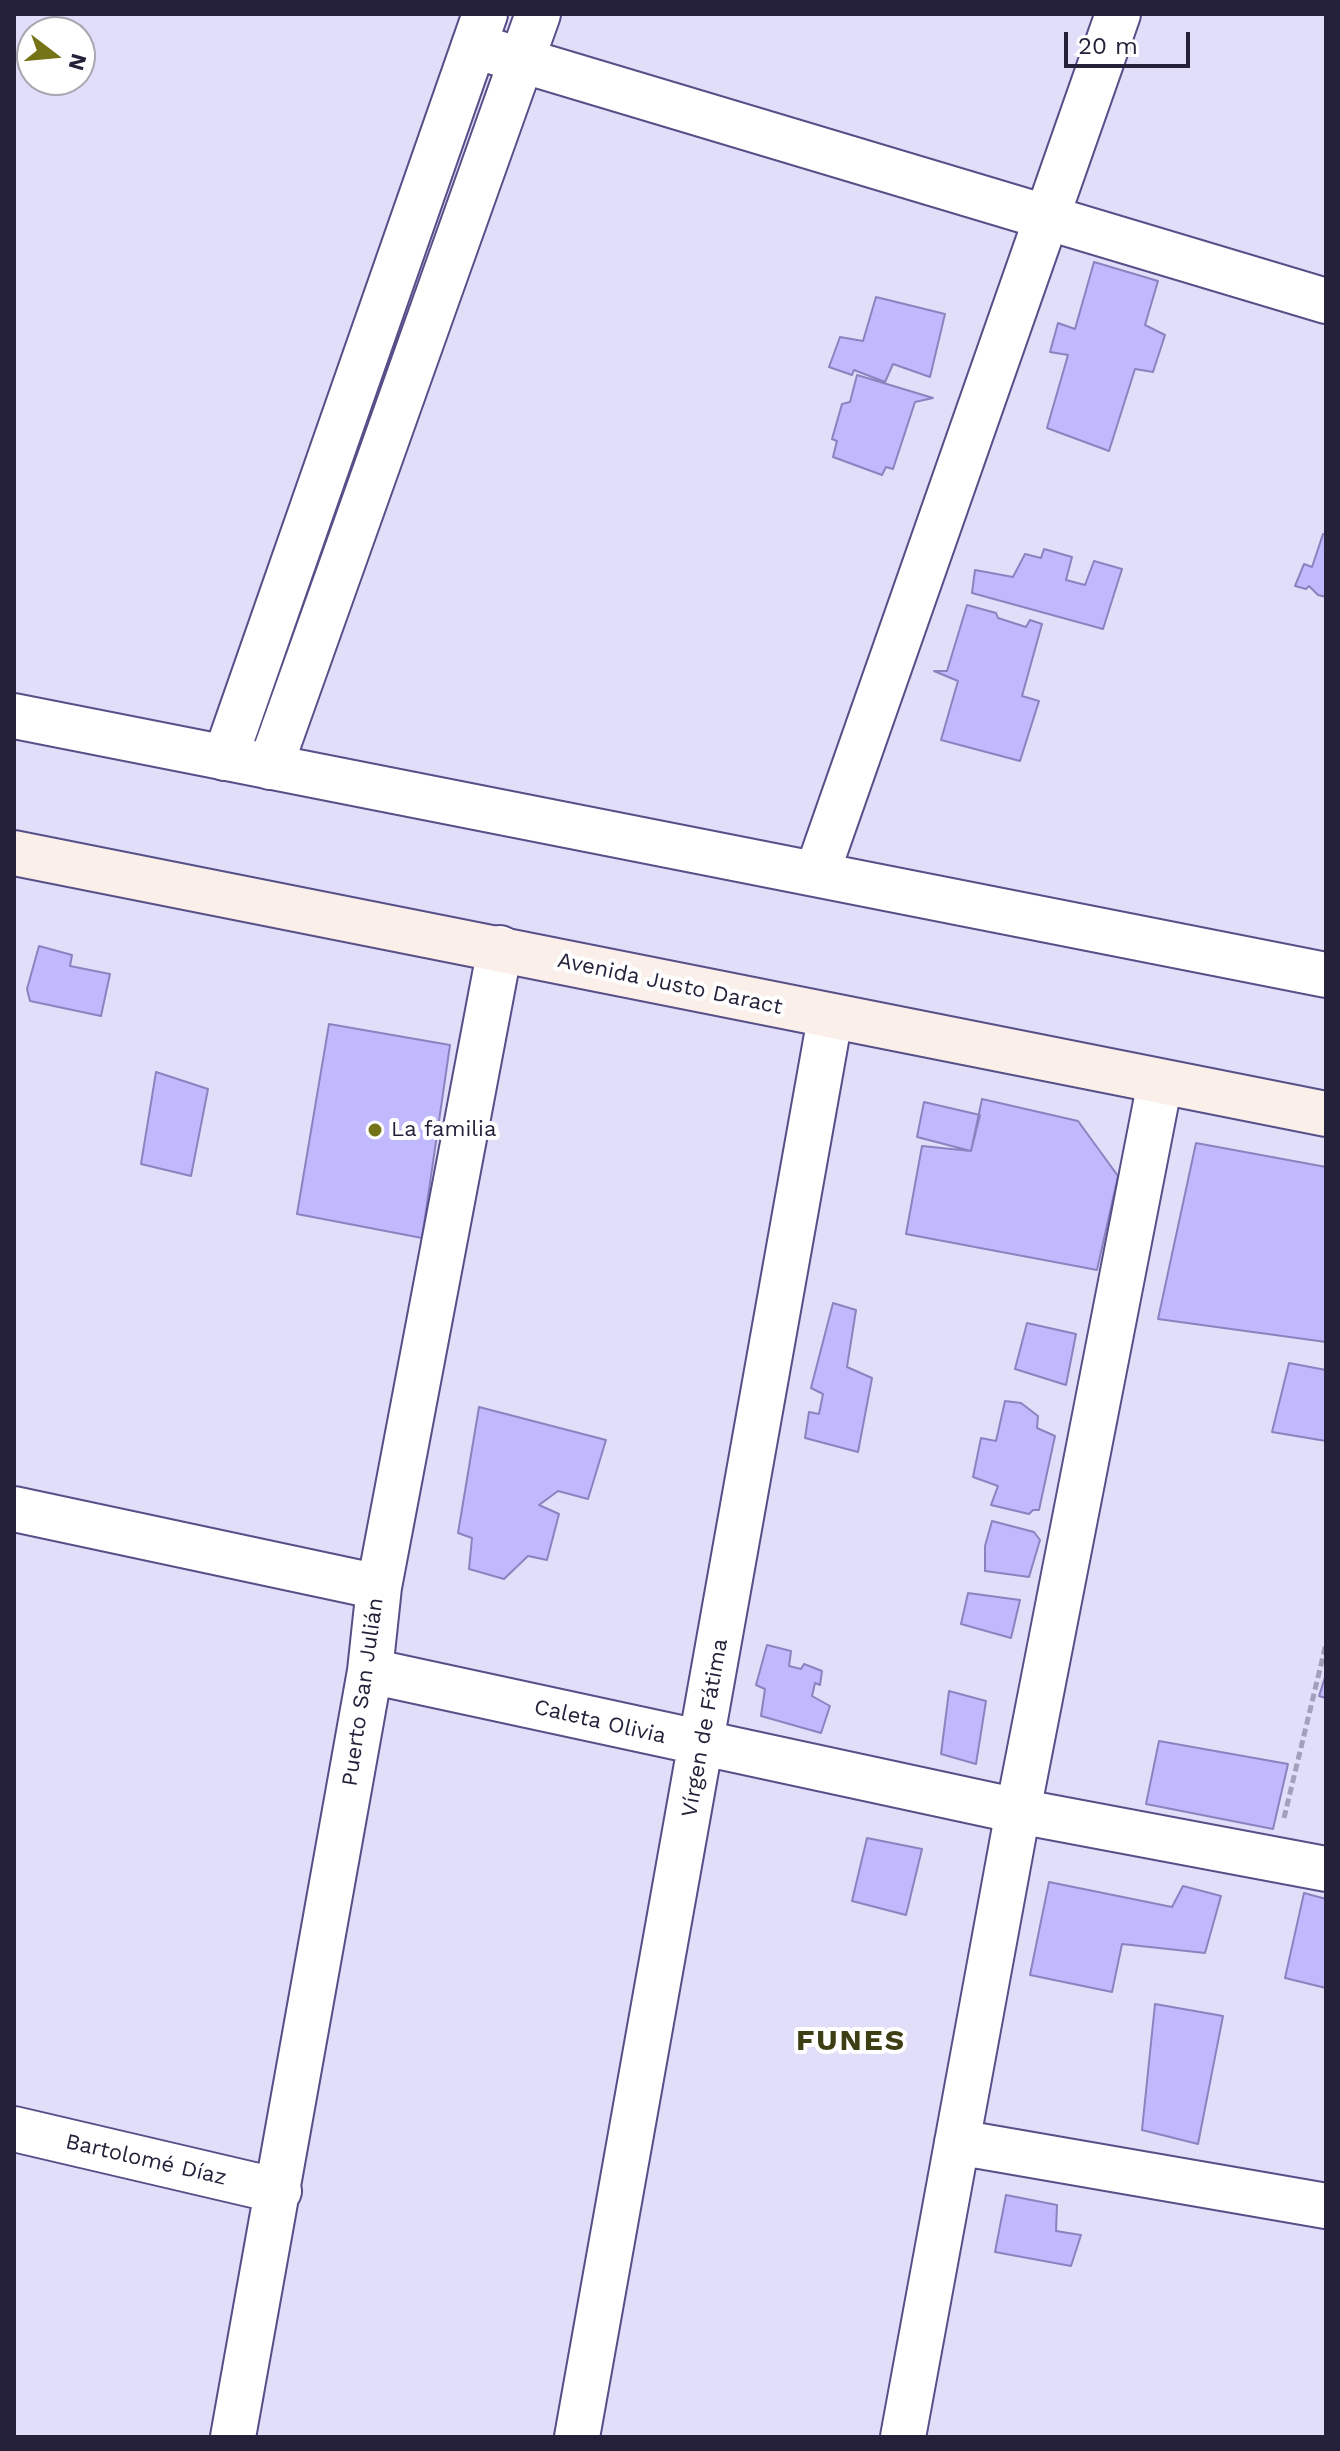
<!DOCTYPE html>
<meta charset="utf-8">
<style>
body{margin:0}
#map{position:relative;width:1340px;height:2451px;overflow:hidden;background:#e0def9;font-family:"Work Sans",sans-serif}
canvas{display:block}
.frame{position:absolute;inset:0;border:16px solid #25213a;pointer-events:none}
.north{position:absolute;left:16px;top:16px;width:80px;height:80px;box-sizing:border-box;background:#fff;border:2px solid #a8a6b0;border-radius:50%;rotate:106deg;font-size:22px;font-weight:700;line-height:32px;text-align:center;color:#25213a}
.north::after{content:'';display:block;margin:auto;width:28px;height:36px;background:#747317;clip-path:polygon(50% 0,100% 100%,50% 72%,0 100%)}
.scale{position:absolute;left:1064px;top:32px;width:126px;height:36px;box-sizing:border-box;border:4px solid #25213a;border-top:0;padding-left:10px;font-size:24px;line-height:28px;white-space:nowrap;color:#25213a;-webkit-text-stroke:6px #fff;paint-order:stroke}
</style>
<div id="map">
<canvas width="1340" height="2451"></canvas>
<div class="frame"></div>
<div class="north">N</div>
<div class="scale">20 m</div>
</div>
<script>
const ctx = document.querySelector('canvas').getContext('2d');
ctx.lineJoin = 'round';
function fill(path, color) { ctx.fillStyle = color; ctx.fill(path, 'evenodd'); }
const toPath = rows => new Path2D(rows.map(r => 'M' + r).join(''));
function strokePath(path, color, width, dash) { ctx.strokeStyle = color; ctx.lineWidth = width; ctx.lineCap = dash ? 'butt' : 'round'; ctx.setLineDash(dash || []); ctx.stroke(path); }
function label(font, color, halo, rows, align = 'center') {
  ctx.font = font + ' "Work Sans",sans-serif'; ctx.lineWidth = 8; ctx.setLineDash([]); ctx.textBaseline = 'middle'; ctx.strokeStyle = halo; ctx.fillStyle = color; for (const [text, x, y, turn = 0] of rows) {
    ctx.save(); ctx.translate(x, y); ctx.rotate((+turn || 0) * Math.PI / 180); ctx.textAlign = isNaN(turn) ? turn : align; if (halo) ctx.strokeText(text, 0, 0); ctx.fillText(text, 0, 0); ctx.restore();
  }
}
const building = toPath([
 [1094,262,1158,281,1145,325,1165,335,1153,372,1135,369,1109,451,1047,428,1068,355,1050,352,1058,323,1075,329,1094,262],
 [876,297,945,314,930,377,893,364,885,382,854,370,852,375,829,367,840,337,863,341,876,297],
 [857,375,933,398,915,402,893,469,886,467,882,475,833,457,837,441,832,439,842,404,850,402,857,375],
 [1323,534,1326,534,1326,597,1318,595,1309,586,1306,589,1295,586,1304,564,1312,567,1323,534],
 [1044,549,1072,557,1066,580,1085,585,1094,561,1122,569,1103,629,972,593,975,570,1013,577,1025,554,1041,558,1044,549],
 [967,605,996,613,998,618,1026,627,1030,620,1042,624,1022,696,1039,701,1020,761,941,740,958,681,934,671,947,671,967,605],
 [39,946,72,955,70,966,110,974,101,1016,30,1001,27,989,39,946],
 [329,1024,450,1045,422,1238,297,1214,329,1024],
 [156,1072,208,1089,191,1176,141,1164,156,1072],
 [982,1099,1078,1121,1118,1176,1097,1270,906,1234,922,1146,971,1151,982,1099],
 [924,1102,980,1115,971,1151,917,1137,924,1102],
 [1196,1143,1326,1167,1326,1342,1158,1319,1196,1143],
 [833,1303,856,1310,847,1367,872,1378,858,1452,805,1438,809,1412,819,1414,823,1394,811,1388,833,1303],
 [1027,1323,1076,1334,1066,1385,1015,1369,1027,1323],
 [1289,1363,1326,1370,1326,1441,1272,1432,1289,1363],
 [1005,1401,1021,1403,1038,1416,1037,1428,1055,1436,1039,1510,1033,1510,1029,1514,991,1505,998,1486,973,1477,981,1438,996,1441,1005,1401],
 [479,1407,606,1440,588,1499,558,1491,539,1505,559,1514,547,1560,528,1556,504,1579,469,1569,472,1538,458,1533,479,1407],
 [992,1521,1034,1532,1040,1540,1029,1577,985,1571,985,1546,992,1521],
 [968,1593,1020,1600,1011,1638,961,1624,968,1593],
 [767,1645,791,1651,789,1666,801,1669,804,1664,822,1671,820,1685,815,1683,812,1696,830,1706,821,1733,761,1716,765,1689,756,1685,767,1645],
 [1326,1674,1326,1698,1319,1696,1326,1674],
 [949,1691,986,1701,976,1764,941,1754,949,1691],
 [1159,1741,1288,1764,1273,1829,1146,1804,1159,1741],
 [867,1838,922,1849,906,1915,852,1901,867,1838],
 [1049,1882,1172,1907,1183,1886,1221,1896,1205,1953,1122,1944,1112,1992,1030,1975,1049,1882],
 [1304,1893,1326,1899,1326,1988,1285,1978,1304,1893],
 [1155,2004,1223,2016,1198,2144,1142,2130,1155,2004],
 [1006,2195,1057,2205,1056,2231,1081,2235,1071,2266,995,2252,1006,2195]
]);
fill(building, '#c0b9fd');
strokePath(building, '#8a83c0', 2);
const minor = toPath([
 [474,46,1326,301],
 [14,716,1326,975],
 [817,873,1118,14],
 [14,1509,379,1587],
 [370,1671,1018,1811,1326,1869],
 [14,2129,279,2191],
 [957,2142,1326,2206],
 [233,2437,370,1671,379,1587,500,948],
 [577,2437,830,1018],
 [903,2437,1018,1811,1160,1082]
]);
const tertiary = toPath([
 [225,758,485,14],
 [270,767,538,14]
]);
const secondary = toPath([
 [14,853,1326,1114]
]);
strokePath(minor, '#574f88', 48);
strokePath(tertiary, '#574f88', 48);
strokePath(secondary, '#574f88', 48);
strokePath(toPath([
 [1284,1818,1326,1644]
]), '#a2a0ba', 5, [8, 4]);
strokePath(minor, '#fff', 44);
strokePath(tertiary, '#fff', 44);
strokePath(secondary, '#fbefe9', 44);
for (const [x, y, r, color] of [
 [375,1130,8,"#747317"]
]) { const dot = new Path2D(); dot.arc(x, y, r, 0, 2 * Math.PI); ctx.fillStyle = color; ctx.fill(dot); strokePath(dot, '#fff', 3); }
label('22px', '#25213a', '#fff', [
 ["Avenida Justo Daract",670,984,12],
 ["Puerto San Julián",363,1692,-82],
 ["Caleta Olivia",600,1722,13],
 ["Vírgen de Fátima",705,1728,-80],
 ["Bartolomé Díaz",146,2160,13]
]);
label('22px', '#25213a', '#fff', [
 ["La familia",391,1130]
], 'left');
ctx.letterSpacing = '2px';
label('bold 30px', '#3e3e15', '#fff', [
 ["FUNES",851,2041]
]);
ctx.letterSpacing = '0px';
</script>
